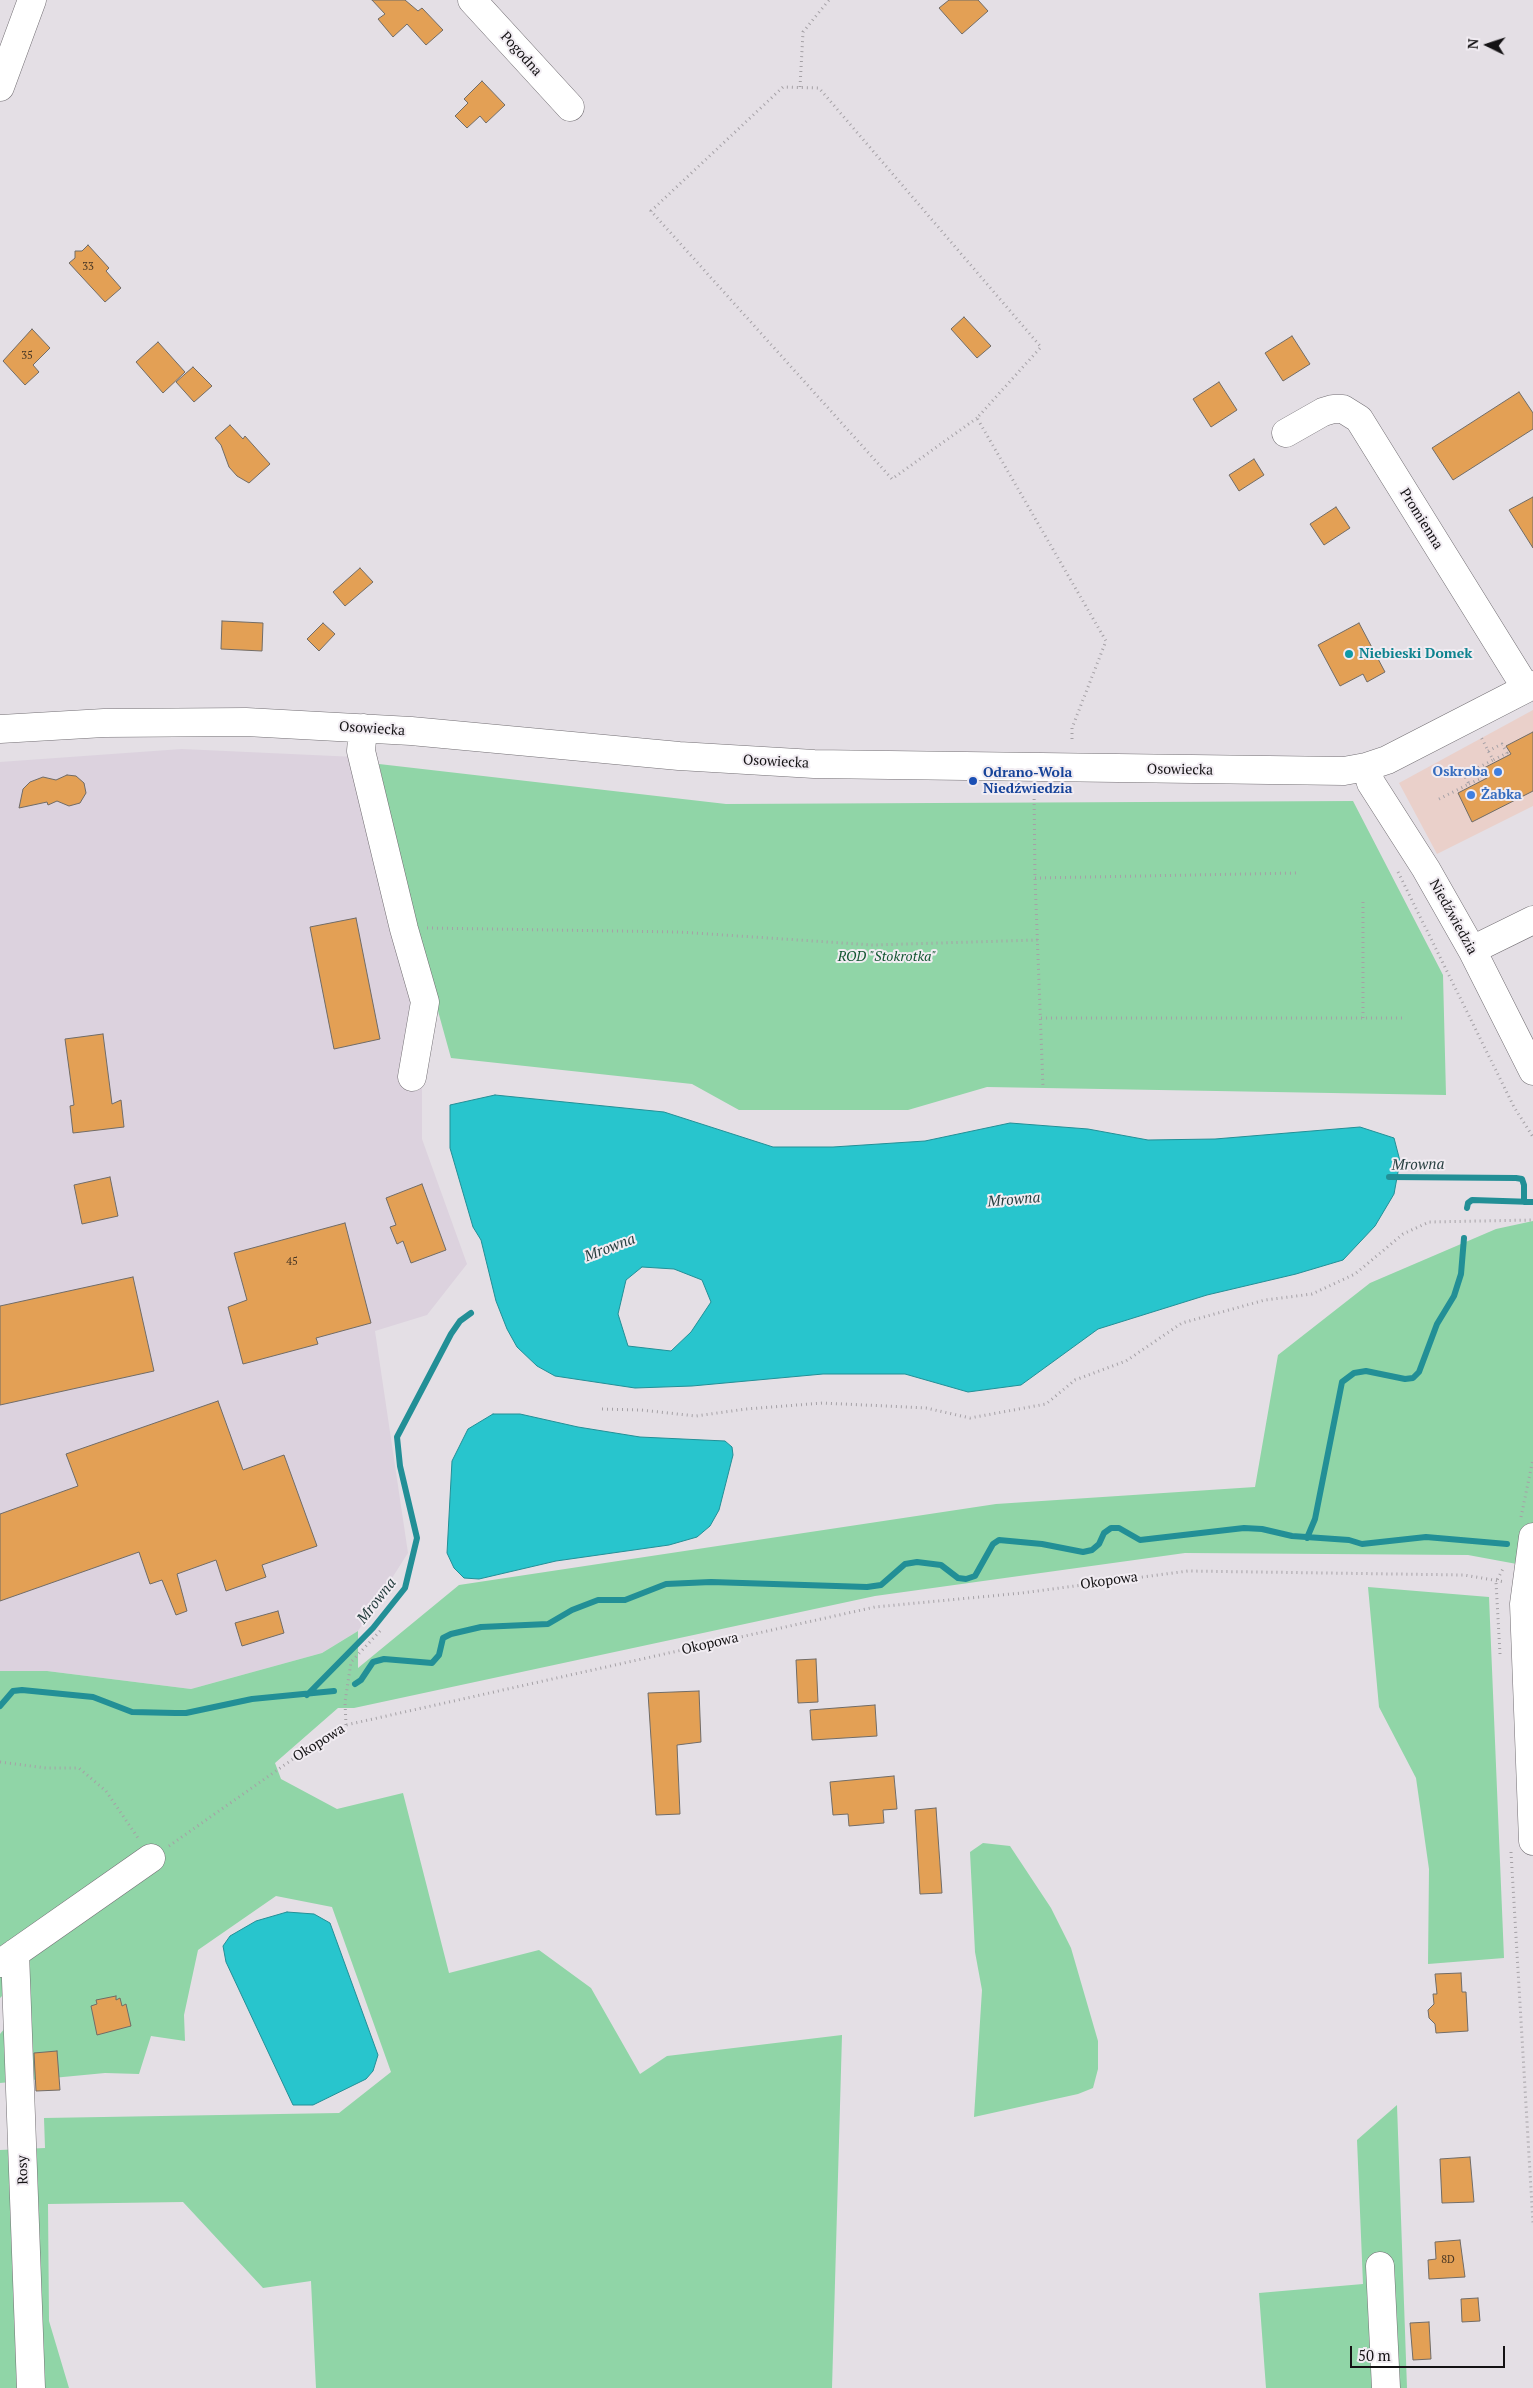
<!DOCTYPE html>
<meta charset="utf-8">
<style>
body{margin:0}
#map{position:relative;width:1533px;height:2388px;overflow:hidden;background:#e4dfe5;font-family:"PT Serif",serif}
canvas{display:block}
.north{position:absolute;left:1463px;top:20px;width:50px;height:50px;-webkit-text-stroke:4px #f1ecf2;paint-order:stroke;rotate:274deg;font-size:14px;font-weight:700;line-height:20px;text-align:center;color:#141214}
.north::after{content:'';display:block;margin:auto;width:18px;height:22px;background:#141214;clip-path:polygon(50% 0,100% 100%,50% 72%,0 100%)}
.scale{position:absolute;left:1350px;top:2346px;width:155px;height:22px;box-sizing:border-box;border:2px solid #141214;border-top:0;padding-left:6px;font-size:15px;line-height:18px;white-space:nowrap;color:#141214;-webkit-text-stroke:4px #f1ecf2;paint-order:stroke}
</style>
<div id="map">
<canvas width="1533" height="2388"></canvas>
<div class="north">N</div>
<div class="scale">50 m</div>
</div>
<script>
const ctx = document.querySelector('canvas').getContext('2d');
ctx.lineJoin = 'round';
function fill(path, color) { ctx.fillStyle = color; ctx.fill(path, 'evenodd'); }
const toPath = rows => new Path2D(rows.map(r => 'M' + r).join(''));
function strokePath(path, color, width, dash) { ctx.strokeStyle = color; ctx.lineWidth = width; ctx.lineCap = dash ? 'butt' : 'round'; ctx.setLineDash(dash || []); ctx.stroke(path); }
function label(font, color, halo, rows, align = 'center') {
  ctx.font = font + ' "PT Serif",serif'; ctx.lineWidth = 4; ctx.setLineDash([]); ctx.textBaseline = 'middle'; ctx.strokeStyle = halo; ctx.fillStyle = color; for (const [text, x, y, turn = 0] of rows) {
    ctx.save(); ctx.translate(x, y); ctx.rotate((+turn || 0) * Math.PI / 180); ctx.textAlign = isNaN(turn) ? turn : align; if (halo) ctx.strokeText(text, 0, 0); ctx.fillText(text, 0, 0); ctx.restore();
  }
}
fill(toPath([
 [1533,710,1533,806,1437,854,1399,783]
]), '#ead0ca');
fill(toPath([
 [182,749,356,757,416,1000,422,1078,422,1139,467,1264,427,1315,375,1331,408,1553,358,1631,322,1653,191,1689,47,1671,0,1671,0,762]
]), '#dcd2de');
fill(toPath([
 [379,764,726,804,1353,801,1443,975,1446,1095,987,1087,908,1110,739,1110,692,1084,451,1058,415,928],
 [1533,1221,1533,1567,1468,1555,1185,1553,875,1596,354,1708,338,1708,275,1763,281,1779,337,1809,403,1793,449,1973,539,1950,591,1988,640,2074,667,2056,842,2035,832,2388,316,2388,311,2281,263,2288,183,2202,48,2204,49,2321,69,2388,0,2388,0,2150,45,2148,44,2118,339,2113,391,2072,332,1907,276,1896,198,1950,184,2015,185,2041,151,2036,139,2074,105,2073,0,2083,0,2034,5,2028,3,1995,0,1998,0,1671,47,1671,191,1689,322,1653,358,1631,358,1668,459,1585,996,1504,1255,1487,1278,1355,1370,1283,1496,1229],
 [1368,1587,1489,1597,1504,1958,1428,1964,1429,1869,1416,1778,1379,1707],
 [983,1843,1010,1846,1051,1908,1071,1948,1098,2041,1098,2069,1093,2088,1078,2094,974,2117,982,1990,975,1952,970,1852],
 [1397,2105,1407,2388,1266,2388,1259,2293,1363,2284,1357,2140]
]), '#90d5a7');
const water = toPath([
 [495,1095,664,1112,773,1147,833,1147,925,1141,1010,1123,1088,1129,1148,1140,1215,1139,1360,1127,1394,1138,1400,1161,1394,1194,1375,1226,1343,1260,1296,1274,1207,1295,1098,1329,1021,1385,968,1392,905,1374,823,1374,692,1386,635,1388,555,1376,537,1366,517,1347,507,1329,496,1301,481,1240,473,1227,450,1148,450,1105,495,1095],
 [642,1267,674,1269,702,1280,711,1302,691,1332,671,1351,628,1346,618,1314,626,1280,642,1267],
 [493,1414,520,1414,578,1427,640,1437,725,1441,732,1447,733,1455,719,1510,710,1526,697,1537,669,1545,556,1561,479,1579,464,1578,454,1568,447,1553,452,1461,468,1429,493,1414],
 [287,1912,314,1914,330,1923,378,2055,373,2071,366,2079,313,2105,293,2105,226,1962,223,1946,230,1936,256,1921,287,1912]
]);
fill(water, '#28c5cd');
strokePath(water, '#228f96', 1);
strokePath(toPath([
 [1389,1177,1516,1178,1522,1179,1524,1185,1524,1202],
 [1467,1208,1468,1203,1472,1200,1533,1202],
 [1307,1538,1315,1519,1342,1382,1354,1373,1366,1371,1405,1379,1413,1378,1419,1372,1437,1324,1454,1296,1461,1274,1464,1238],
 [355,1684,361,1680,373,1662,384,1659,432,1663,439,1655,443,1638,451,1634,481,1627,548,1624,572,1610,598,1600,625,1600,666,1584,711,1582,867,1587,881,1585,905,1564,917,1562,941,1565,958,1578,966,1579,975,1576,993,1544,999,1540,1042,1544,1083,1552,1092,1550,1099,1544,1104,1533,1111,1528,1119,1528,1140,1540,1244,1528,1262,1529,1292,1536,1349,1540,1362,1544,1426,1537,1507,1544],
 [307,1695,373,1628,405,1588,417,1538,400,1466,397,1437,451,1334,460,1321,471,1313],
 [0,1706,13,1691,22,1690,93,1697,132,1712,175,1713,186,1713,252,1699,334,1691]
]), '#228f96', 6);
const building = toPath([
 [372,0,405,0,418,11,422,8,443,30,426,45,407,24,393,37,378,19,385,14,372,0],
 [949,0,978,0,988,11,962,34,939,8,949,0],
 [482,81,505,105,486,123,480,116,467,128,455,116,468,103,464,99,482,81],
 [88,245,109,268,106,271,121,288,105,302,69,263,75,258,75,251,82,251,88,245],
 [964,317,991,346,977,358,951,329,964,317],
 [32,329,50,348,33,365,39,372,25,385,3,361,32,329],
 [1292,336,1310,364,1283,381,1265,353,1292,336],
 [158,342,185,372,163,393,136,362,158,342],
 [193,367,212,386,194,402,176,382,193,367],
 [1219,382,1237,410,1211,427,1193,399,1219,382],
 [1519,392,1533,413,1533,429,1453,480,1432,448,1519,392],
 [230,425,243,439,245,436,270,464,249,483,237,476,229,467,221,445,215,438,230,425],
 [1254,459,1264,475,1239,491,1229,475,1254,459],
 [1533,497,1533,548,1509,510,1533,497],
 [1336,507,1350,528,1324,545,1310,524,1336,507],
 [360,568,373,582,345,606,333,592,360,568],
 [222,621,263,623,262,651,221,649,222,621],
 [323,623,335,634,319,651,307,639,323,623],
 [1359,623,1385,672,1367,682,1363,674,1340,686,1318,645,1359,623],
 [1533,732,1533,791,1472,822,1458,793,1487,778,1482,769,1511,754,1506,746,1533,732],
 [67,775,76,776,84,783,86,793,80,803,69,806,57,801,48,805,47,802,19,808,23,789,30,782,43,777,56,780,67,775],
 [356,918,380,1039,334,1049,310,927,356,918],
 [103,1034,112,1104,121,1100,124,1127,73,1133,70,1106,74,1105,65,1039,103,1034],
 [110,1177,118,1216,82,1224,74,1185,110,1177],
 [422,1184,446,1250,411,1263,403,1241,397,1244,390,1227,396,1225,386,1198,422,1184],
 [345,1223,371,1323,316,1338,318,1344,243,1364,228,1307,247,1300,234,1253,345,1223],
 [133,1277,154,1371,0,1405,0,1306,133,1277],
 [218,1401,243,1470,284,1455,317,1546,262,1565,266,1577,226,1591,216,1560,177,1574,187,1611,176,1615,162,1580,150,1584,139,1552,0,1601,0,1514,78,1486,66,1454,218,1401],
 [278,1611,284,1633,242,1646,235,1623,278,1611],
 [816,1659,818,1702,798,1703,796,1660,816,1659],
 [699,1691,701,1742,677,1745,680,1814,656,1815,648,1693,699,1691],
 [875,1705,877,1736,812,1740,810,1710,875,1705],
 [894,1776,897,1809,883,1810,884,1823,849,1826,848,1814,833,1815,830,1782,894,1776],
 [936,1808,942,1893,920,1894,915,1810,936,1808],
 [1461,1973,1462,1992,1466,1992,1468,2031,1436,2033,1435,2024,1429,2018,1428,2010,1434,2004,1433,1994,1437,1994,1435,1974,1461,1973],
 [116,1996,116,2000,120,1998,122,2006,126,2004,131,2026,97,2035,91,2006,97,2004,96,2000,116,1996],
 [57,2051,60,2090,36,2091,34,2053,57,2051],
 [1470,2157,1474,2202,1442,2203,1440,2159,1470,2157],
 [1460,2240,1465,2277,1429,2279,1428,2260,1436,2259,1435,2242,1460,2240],
 [1478,2298,1480,2321,1462,2322,1461,2299,1478,2298],
 [1429,2322,1431,2359,1413,2360,1410,2323,1429,2322]
]);
fill(building, '#e3a055');
strokePath(building, '#716c67', 1);
const minor = toPath([
 [472,0,570,107],
 [0,87,32,0],
 [1286,433,1323,412,1333,409,1343,409,1359,419,1526,688],
 [363,728,361,751,404,929,425,1002,412,1077],
 [0,729,104,723,246,722,411,731,679,756,814,764,1344,771,1366,767,1387,760,1533,685],
 [1366,767,1371,783,1426,869,1472,950,1533,1071],
 [1472,950,1533,920],
 [1533,1537,1524,1604,1533,1841],
 [15,1953,31,2388],
 [1,1963,151,1858],
 [1380,2266,1386,2388]
]);
strokePath(minor, '#736f74', 29);
strokePath(toPath([
 [800,87,803,32,829,0],
 [977,418,892,479,651,211,783,87,819,88,1041,347,977,418,1106,641,1072,728,1072,743],
 [1488,751,1502,744,1507,753,1493,760],
 [1469,784,1482,778,1477,768],
 [1034,789,1035,878,1043,1087],
 [1439,799,1469,784,1464,775,1493,760,1481,737],
 [1398,872,1514,1107,1533,1137],
 [1035,878,1298,873],
 [1363,902,1363,1018],
 [427,928,679,932,873,945,1038,940],
 [1041,1018,1402,1018],
 [602,1409,641,1410,696,1416,746,1409,823,1403,926,1408,970,1418,1046,1404,1075,1380,1126,1361,1182,1323,1265,1300,1312,1294,1355,1274,1403,1234,1429,1222,1533,1220],
 [1521,1517,1533,1459],
 [1500,1654,1496,1582,1504,1567],
 [346,1725,345,1702,351,1662,382,1629],
 [0,1762,46,1768,79,1768,106,1791,138,1838],
 [169,1846,293,1759,346,1725,875,1607,1022,1593,1188,1571,1464,1575,1505,1582],
 [1511,1852,1533,2223]
]), '#a5a1a6', 3, [1, 4]);
strokePath(minor, '#fff', 28);
for (const [x, y, r, color] of [
 [1349,654,5,"#0f9aa8"],
 [1498,772,5,"#3f7fe0"],
 [973,781,5,"#1a4fb4"],
 [1471,795,5,"#3f7fe0"]
]) { const dot = new Path2D(); dot.arc(x, y, r, 0, 2 * Math.PI); ctx.fillStyle = color; ctx.fill(dot); strokePath(dot, '#f1ecf2', 2); }
label('11px', '#483624', null, [
 ["33",88,267],
 ["35",27,356],
 ["45",292,1262],
 ["8D",1448,2260]
]);
label('14px', '#141214', '#f1ecf2', [
 ["Pogodna",521,54,48],
 ["Promienna",1421,519,58],
 ["Osowiecka",372,729,4],
 ["Osowiecka",776,762,3],
 ["Osowiecka",1180,770,1],
 ["Niedźwiedzia",1453,917,61],
 ["Okopowa",1109,1581,-8],
 ["Okopowa",710,1644,-13],
 ["Okopowa",319,1743,-32],
 ["Rosy",23,2170,-92]
]);
label('bold 14px', '#0d838f', '#f1ecf2', [
 ["Niebieski Domek",1359,654]
], 'left');
label('bold 14px', '#366cbe', '#f1ecf2', [
 ["Oskroba",1488,772],
 ["Żabka",1481,795,"left"]
], 'right');
label('bold 14px', '#164399', '#f1ecf2', [
 ["Odrano-Wola",983,773],
 ["Niedźwiedzia",983,789]
], 'left');
label('italic 14px', '#125631', '#f1ecf2', [
 ["ROD \"Stokrotka\"",887,957]
]);
label('italic 15px', '#263e3f', '#f1ecf2', [
 ["Mrowna",1418,1165,-1],
 ["Mrowna",1014,1200,-5],
 ["Mrowna",610,1248,-21],
 ["Mrowna",377,1601,-52]
]);
</script>
